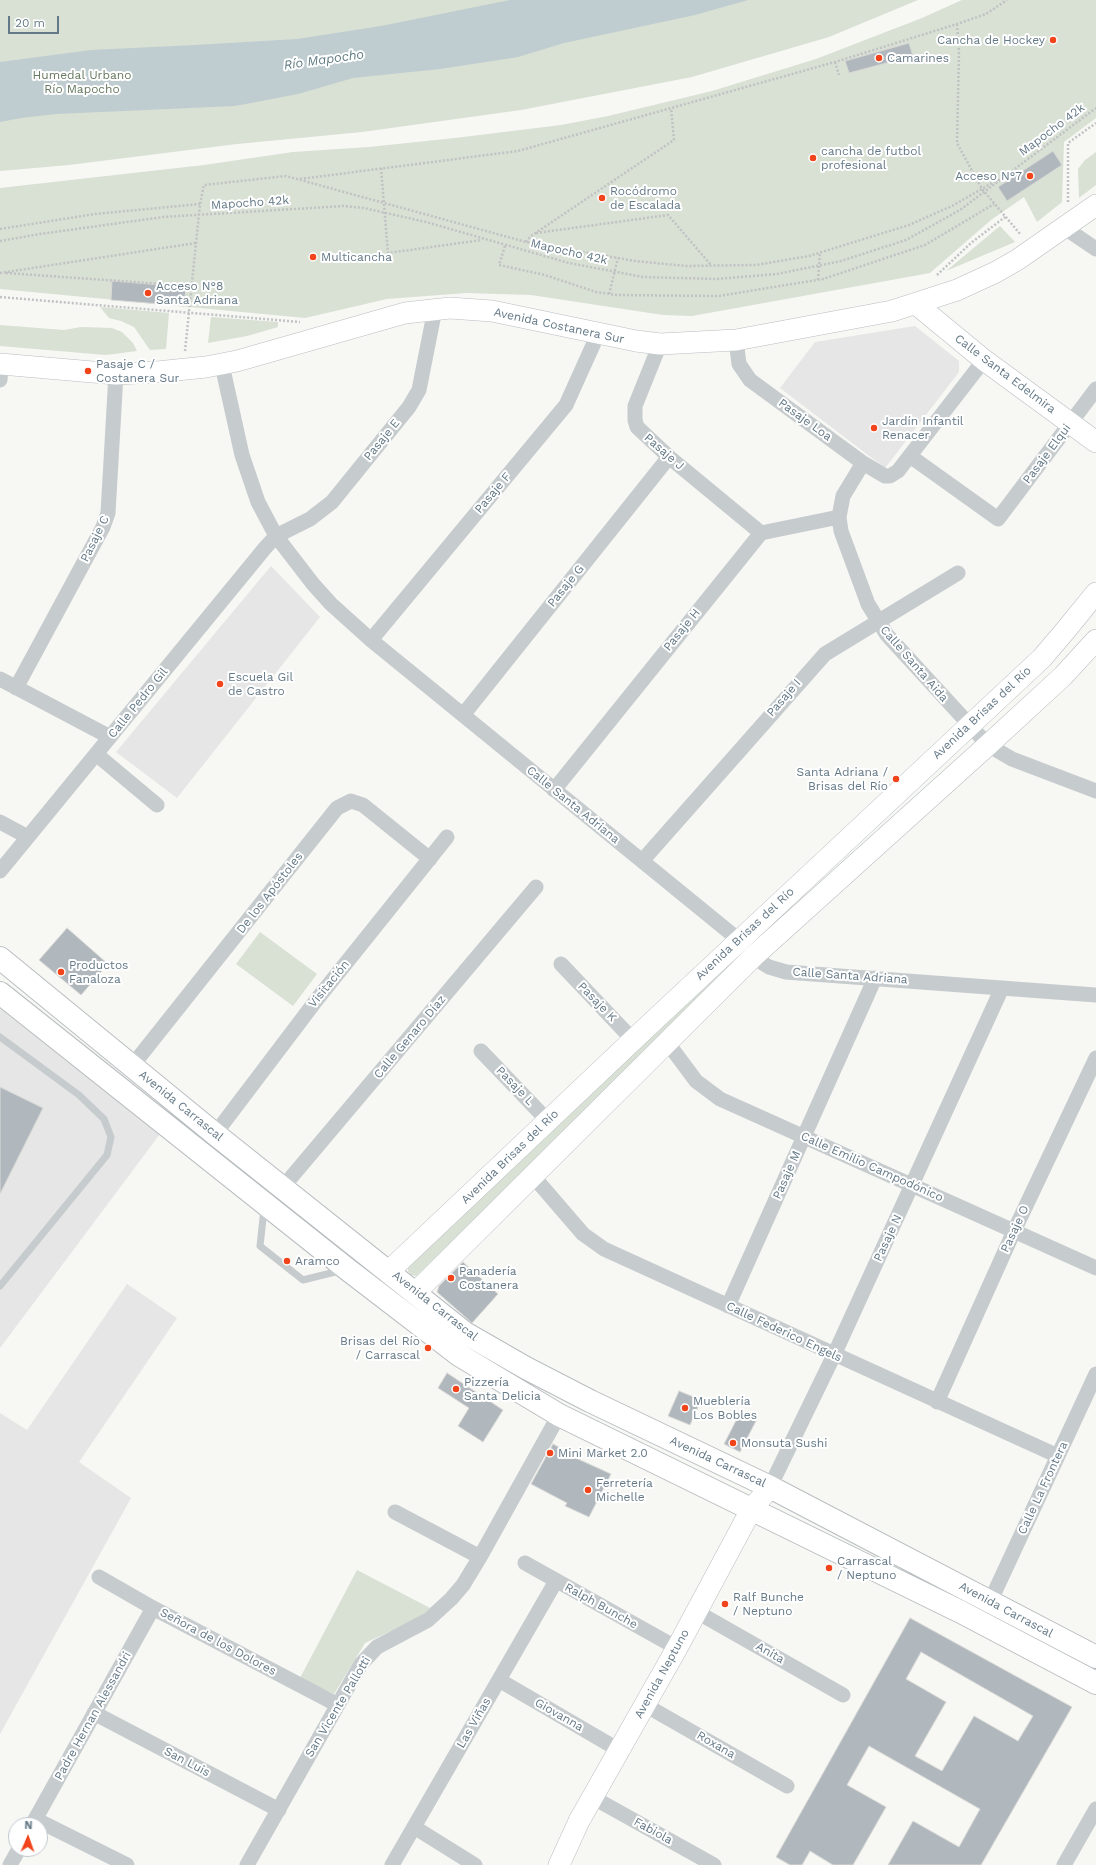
<!DOCTYPE html>
<meta charset="utf-8">
<style>
body{margin:0}
#map{position:relative;width:1096px;height:1865px;overflow:hidden;background:#f7f7f4;font-family:"Work Sans",sans-serif}
canvas{display:block}
.north{position:absolute;left:8px;top:1817px;width:40px;height:40px;box-sizing:border-box;background:#fff;border:1px solid #c1c9cf;border-radius:50%;rotate:2deg;font-size:11px;font-weight:700;line-height:16px;text-align:center;color:#647987}
.north::after{content:'';display:block;margin:auto;width:14px;height:18px;background:#f1441a;clip-path:polygon(50% 0,100% 100%,50% 72%,0 100%)}
.scale{position:absolute;left:8px;top:16px;width:51px;height:18px;box-sizing:border-box;border:2px solid #647987;border-top:0;padding-left:5px;font-size:12px;line-height:14px;white-space:nowrap;color:#647987;-webkit-text-stroke:3px #fff;paint-order:stroke}
</style>
<div id="map">
<canvas width="1096" height="1865"></canvas>
<div class="north">N</div>
<div class="scale">20 m</div>
</div>
<script>
const ctx = document.querySelector('canvas').getContext('2d');
ctx.lineJoin = 'round';
function fill(path, color) { ctx.fillStyle = color; ctx.fill(path, 'evenodd'); }
const toPath = rows => new Path2D(rows.map(r => 'M' + r).join(''));
function strokePath(path, color, width, dash) { ctx.strokeStyle = color; ctx.lineWidth = width; ctx.lineCap = dash ? 'butt' : 'round'; ctx.setLineDash(dash || []); ctx.stroke(path); }
function label(font, color, halo, rows, align = 'center') {
  ctx.font = font + ' "Work Sans",sans-serif'; ctx.lineWidth = 4; ctx.setLineDash([]); ctx.textBaseline = 'middle'; ctx.strokeStyle = halo; ctx.fillStyle = color; for (const [text, x, y, turn = 0] of rows) {
    ctx.save(); ctx.translate(x, y); ctx.rotate((+turn || 0) * Math.PI / 180); ctx.textAlign = isNaN(turn) ? turn : align; if (halo) ctx.strokeText(text, 0, 0); ctx.fillText(text, 0, 0); ctx.restore();
  }
}
fill(toPath([
 [915,326,959,361,959,372,885,468,780,388,815,342],
 [271,566,320,617,177,798,116,752],
 [0,1005,160,1134,0,1348],
 [127,1284,177,1318,79,1462,131,1498,0,1734,0,1413,27,1430]
]), '#e5e6e5');
fill(toPath([
 [0,0,918,0,829,37,692,77,521,110,362,132,237,144,69,165,0,171],
 [962,0,1096,0,1096,118,1064,142,1062,202,1037,222,1024,197,991,220,930,273,692,316,663,315,531,295,466,293,387,299,305,318,0,289,0,188,204,165,293,152,369,147,455,138,561,125,608,116,712,91,816,59,922,18],
 [1096,152,1096,185,1079,198,1078,169,1085,160],
 [1000,226,1015,242,946,271],
 [100,307,169,313,166,349,150,350,134,327,121,321,109,318],
 [211,317,278,322,278,327,247,336,208,343],
 [0,325,64,330,81,327,112,328,122,332,133,343,137,351,106,355,0,346],
 [260,932,317,974,293,1006,236,964],
 [731,957,737,963,416,1276,411,1275,408,1271,408,1267],
 [357,1570,430,1608,419,1618,365,1643,334,1694,300,1678]
]), '#d9e0d4');
fill(toPath([
 [510,0,748,0,695,15,564,43,518,57,440,69,353,78,298,94,235,106,56,114,21,118,0,122,0,62,91,50,195,45,297,39,381,26]
]), '#bfccd0');
const building = toPath([
 [909,43,913,56,849,73,845,61,909,43],
 [1053,151,1062,165,1007,201,998,187,1053,151],
 [112,281,186,287,184,306,111,300,112,281],
 [67,928,108,964,81,995,39,960,67,928],
 [0,1087,43,1108,0,1194,0,1087],
 [463,1262,498,1294,472,1323,437,1292,439,1286,463,1262],
 [447,1373,503,1410,483,1442,458,1426,469,1408,438,1388,447,1373],
 [679,1391,701,1400,690,1425,668,1416,679,1391],
 [741,1411,757,1419,740,1452,724,1444,741,1411],
 [553,1444,568,1452,567,1454,611,1474,589,1517,565,1506,567,1503,531,1484,553,1444],
 [910,1618,1072,1707,981,1865,888,1865,913,1821,959,1847,980,1809,869,1746,847,1785,886,1807,853,1865,833,1865,810,1851,802,1865,790,1865,776,1857,910,1618],
 [921,1652,1033,1716,1018,1741,974,1716,942,1771,915,1756,946,1702,906,1679,921,1652]
]);
fill(building, '#b0b8bd');
strokePath(building, '#d9d9d6', 1);
const secondary = toPath([
 [916,304,984,360,1096,442],
 [0,364,116,374,157,372,206,367,237,361,405,313,450,308,492,311,636,341,660,344,736,340,892,311,957,290,996,272,1017,260,1096,205],
 [389,1271,648,1026,1042,658,1065,631,1096,593],
 [415,1293,754,956,988,745,1063,676,1096,640],
 [559,1865,579,1821,677,1648,751,1510,770,1487]
]);
const primary = toPath([
 [0,958,215,1134,465,1333,526,1368,590,1401,770,1487,1096,1657],
 [0,993,347,1269,459,1355,559,1415,961,1612,1096,1683]
]);
strokePath(secondary, '#b8bec2', 22);
strokePath(primary, '#b9bec1', 24);
strokePath(toPath([
 [957,24,959,52,957,143,982,189,1021,235],
 [835,62,839,75],
 [381,168,388,253,482,240],
 [300,179,518,151,835,62,957,24,986,14,1007,0],
 [1068,202,1068,143,1096,123],
 [0,229,95,214,200,204],
 [536,233,668,215,711,265],
 [0,241,40,234,163,217,343,206,364,208,426,222,569,263,643,277,716,279,777,274,841,261,906,240,960,210,1096,108],
 [526,242,531,236,674,140,671,108],
 [505,246,499,265,545,275,596,292,617,295,719,296,823,279,925,245,994,204],
 [0,273,196,243],
 [6,273,191,286],
 [937,275,971,243,1005,217],
 [818,280,820,252],
 [609,294,618,258],
 [0,297,300,322],
 [185,351,200,204,204,185,286,176,526,242,635,261,686,266,756,265,809,256,909,225,952,206,1001,178]
]), '#c0c2c4', 2.5, [2, 2]);
strokePath(toPath([
 [0,1037,79,1095,104,1119,111,1137,107,1155,0,1286],
 [264,1209,260,1246,303,1280,343,1270]
]), '#c6cbcd', 7);
strokePath(toPath([
 [1065,228,1096,249],
 [736,340,739,364,750,380,863,463,885,476,890,476,898,471,984,360],
 [660,344,635,406,635,420,637,427,669,457,761,533],
 [222,365,242,455,258,502,276,536,313,584,331,604,371,640,739,940,761,962,769,967,786,972,1096,995],
 [0,380,1,364],
 [910,456,998,519,1096,389],
 [863,463,843,496,839,517,841,531,868,604,887,635,988,745,1012,759,1096,791],
 [371,640,566,405,598,334],
 [0,679,110,737],
 [16,688,103,527,108,513,116,374],
 [463,715,669,457],
 [96,754,157,805],
 [554,790,761,533,839,517],
 [0,822,28,837],
 [642,861,825,654,958,573],
 [0,871,265,548,276,536,310,519,332,502,409,407,419,390,435,309],
 [561,964,633,1040],
 [667,1042,696,1081,720,1099,1096,1268],
 [481,1051,548,1121],
 [132,1066,337,808,351,801,363,805,430,859],
 [215,1134,318,998,447,837],
 [533,1176,583,1234,604,1249,1058,1456],
 [283,1187,536,887],
 [728,1306,875,978],
 [937,1402,1014,1231,1096,1058],
 [770,1487,834,1355,1002,988],
 [395,1512,480,1557],
 [525,1563,677,1648],
 [99,1577,153,1608,338,1705],
 [990,1602,1096,1374],
 [697,1612,843,1695],
 [499,1680,619,1750],
 [645,1705,787,1786],
 [94,1713,279,1810],
 [592,1797,714,1865],
 [35,1819,127,1865],
 [32,1825,153,1608],
 [414,1827,475,1865],
 [10,1865,19,1849],
 [247,1865,361,1664,377,1647,428,1620,451,1599,463,1585,480,1557,559,1415],
 [392,1865,556,1581],
 [1064,1865,1096,1809]
]), '#c6cbcd', 15);
strokePath(secondary, '#fff', 21);
strokePath(primary, '#fff', 22);
for (const [x, y, r, color] of [
 [1053,40,4,"#f1441a"],
 [879,58,4,"#f1441a"],
 [813,158,4,"#f1441a"],
 [1030,176,4,"#f1441a"],
 [602,198,4,"#f1441a"],
 [313,257,4,"#f1441a"],
 [148,293,4,"#f1441a"],
 [88,371,4,"#f1441a"],
 [874,428,4,"#f1441a"],
 [220,684,4,"#f1441a"],
 [896,779,4,"#f1441a"],
 [61,972,4,"#f1441a"],
 [287,1261,4,"#f1441a"],
 [451,1278,4,"#f1441a"],
 [428,1348,4,"#f1441a"],
 [456,1389,4,"#f1441a"],
 [685,1408,4,"#f1441a"],
 [733,1443,4,"#f1441a"],
 [550,1453,4,"#f1441a"],
 [588,1490,4,"#f1441a"],
 [829,1568,4,"#f1441a"],
 [725,1604,4,"#f1441a"]
]) { const dot = new Path2D(); dot.arc(x, y, r, 0, 2 * Math.PI); ctx.fillStyle = color; ctx.fill(dot); strokePath(dot, '#fff', 1.5); }
label('12px', '#647987', '#fff', [
 ["Cancha de Hockey",1045,40,"right"],
 ["Camarines",887,58],
 ["cancha de futbol",821,151],
 ["profesional",821,165],
 ["Acceso N°7",1022,176,"right"],
 ["Rocódromo",610,191],
 ["de Escalada",610,205],
 ["Multicancha",321,257],
 ["Acceso N°8",156,286],
 ["Santa Adriana",156,300],
 ["Pasaje C /",96,364],
 ["Costanera Sur",96,378],
 ["Jardín Infantil",882,421],
 ["Renacer",882,435],
 ["Escuela Gil",228,677],
 ["de Castro",228,691],
 ["Santa Adriana /",888,772,"right"],
 ["Brisas del Río",888,786,"right"],
 ["Productos",69,965],
 ["Fanaloza",69,979],
 ["Aramco",295,1261],
 ["Panadería",459,1271],
 ["Costanera",459,1285],
 ["Brisas del Río",420,1341,"right"],
 ["/ Carrascal",420,1355,"right"],
 ["Pizzería",464,1382],
 ["Santa Delicia",464,1396],
 ["Mueblería",693,1401],
 ["Los Bobles",693,1415],
 ["Monsuta Sushi",741,1443],
 ["Mini Market 2.0",558,1453],
 ["Ferretería",596,1483],
 ["Michelle",596,1497],
 ["Carrascal",837,1561],
 ["/ Neptuno",837,1575],
 ["Ralf Bunche",733,1597],
 ["/ Neptuno",733,1611]
], 'left');
label('12px', '#66795f', '#fff', [
 ["Humedal Urbano",82,75],
 ["Río Mapocho",82,89]
]);
label('12px', '#647987', '#fff', [
 ["Mapocho 42k",1052,130,-37],
 ["Mapocho 42k",250,203,-4],
 ["Mapocho 42k",569,252,13],
 ["Avenida Costanera Sur",559,326,12],
 ["Calle Santa Edelmira",1005,374,37],
 ["Pasaje Loa",805,420,36],
 ["Pasaje E",382,440,-51],
 ["Pasaje J",664,452,41],
 ["Pasaje Elqui",1047,454,-53],
 ["Pasaje F",493,493,-50],
 ["Pasaje C",95,539,-64],
 ["Pasaje G",566,586,-51],
 ["Pasaje H",682,630,-51],
 ["Calle Santa Aida",914,664,49],
 ["Pasaje I",784,698,-49],
 ["Calle Pedro Gil",138,703,-51],
 ["Avenida Brisas del Río",982,713,-43],
 ["Calle Santa Adriana",573,805,39],
 ["De los Apóstoles",270,893,-52],
 ["Avenida Brisas del Río",745,934,-43],
 ["Calle Santa Adriana",850,976,4],
 ["Visitación",329,984,-51],
 ["Pasaje K",597,1002,46],
 ["Calle Genaro Díaz",410,1037,-50],
 ["Pasaje L",515,1086,46],
 ["Avenida Carrascal",181,1106,39],
 ["Avenida Brisas del Río",510,1157,-44],
 ["Calle Emilio Campodónico",872,1167,24],
 ["Pasaje M",787,1175,-66],
 ["Pasaje O",1015,1229,-65],
 ["Pasaje N",888,1238,-65],
 ["Avenida Carrascal",435,1306,38],
 ["Calle Federico Engels",784,1332,25],
 ["Avenida Carrascal",718,1462,25],
 ["Calle La Frontera",1043,1488,-65],
 ["Ralph Bunche",601,1606,29],
 ["Avenida Carrascal",1006,1610,28],
 ["Señora de los Dolores",218,1642,28],
 ["Anita",770,1653,30],
 ["Avenida Neptuno",662,1674,-61],
 ["San Vicente Pallotti",338,1707,-59],
 ["Giovanna",559,1715,30],
 ["Padre Hernan Alessandri",93,1716,-61],
 ["Las Viñas",474,1723,-60],
 ["Roxana",716,1745,30],
 ["San Luis",187,1762,28],
 ["Fabiola",653,1831,29]
]);
label('italic 13px', '#5f7b83', '#fff', [
 ["Río Mapocho",324,60,-8]
]);
</script>
